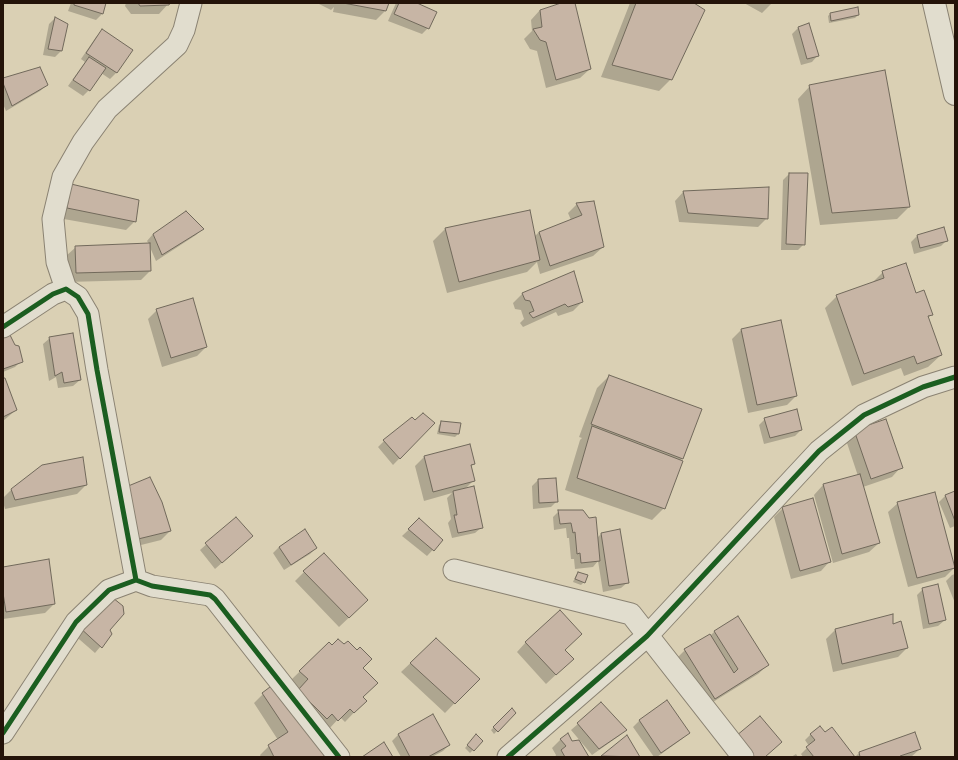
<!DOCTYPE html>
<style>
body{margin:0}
#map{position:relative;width:958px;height:760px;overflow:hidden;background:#dad0b4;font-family:"Gentium Book Plus",serif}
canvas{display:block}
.frame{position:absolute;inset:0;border:4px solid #241309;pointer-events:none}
</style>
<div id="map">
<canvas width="958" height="760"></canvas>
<div class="frame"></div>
</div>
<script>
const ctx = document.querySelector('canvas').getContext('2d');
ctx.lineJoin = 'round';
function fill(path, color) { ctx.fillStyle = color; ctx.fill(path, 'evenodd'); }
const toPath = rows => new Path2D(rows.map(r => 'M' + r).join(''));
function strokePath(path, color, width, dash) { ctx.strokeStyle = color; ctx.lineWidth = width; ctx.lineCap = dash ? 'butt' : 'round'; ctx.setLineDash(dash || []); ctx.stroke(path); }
fill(toPath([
 [71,3,105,3,102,14,96,20,68,11],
 [126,3,169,3,159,14,131,14,125,6],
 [317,3,388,3,385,11,376,20,333,12,334,7,331,10],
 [396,3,415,3,428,28,422,34,388,21],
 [565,3,574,3,590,69,580,78,546,88,537,51,530,49,524,39,532,31,531,20,540,10],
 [630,3,692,3,671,79,659,91,601,77],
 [744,3,772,3,762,13],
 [830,14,858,15,855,18,829,23,828,16],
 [55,18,61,51,55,57,43,55,49,24],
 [798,28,818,55,812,62,801,65,792,34],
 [102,31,131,50,116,73,110,79,101,73,89,90,83,96,68,86,85,62,81,59,96,37],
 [885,71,909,207,897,219,820,225,798,99,810,86],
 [3,79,47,85,40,91,6,111,3,104],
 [789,174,804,244,798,250,781,250,783,180],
 [684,191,767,218,758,227,679,222,675,201],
 [62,195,135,221,126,230,58,218],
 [577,204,603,247,593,256,540,274,537,262,527,272,447,293,433,241,445,229,529,212,534,237,539,232,571,220,568,213],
 [202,229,196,235,156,261,149,245,150,271,141,280,67,282,66,256,76,247,149,244,147,241,153,234],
 [917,236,947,240,941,246,914,254,911,242],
 [883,272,916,294,932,314,928,318,941,355,928,367,904,376,901,368,852,386,825,308,837,296,872,283],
 [573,273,582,302,573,311,558,316,556,312,523,327,520,323,524,319,521,310,515,309,513,303,522,294],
 [157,310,206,347,197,356,162,367,148,319],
 [3,330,8,333,21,361,15,367,3,372],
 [741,330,796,396,787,405,748,413,732,339],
 [50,338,80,380,73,386,58,388,56,377,49,381,43,344],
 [609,376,682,459,680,461,664,508,652,520,565,490,580,440,582,438,579,437,597,388],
 [3,379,16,410,3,421],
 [765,419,801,430,795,436,764,444,759,425],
 [442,422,458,434,455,437,437,434,439,425],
 [434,423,393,465,378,447,384,441],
 [855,431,901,467,892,477,863,487,879,543,869,552,833,563,814,495,823,485,858,476,846,440],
 [424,457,474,464,470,467,473,481,465,489,482,527,475,533,452,538,448,523,451,519,447,498,452,493,424,501,415,466],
 [149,479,170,531,161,540,125,549],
 [538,480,557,501,551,507,533,509,532,486],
 [86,485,77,494,5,509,3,502,3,498,11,490],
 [955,492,955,526,950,528,939,502,945,496],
 [898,503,954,568,945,577,908,587,888,512],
 [783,508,830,561,821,571,791,579,774,517],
 [559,511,597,538,601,534,628,582,621,588,603,592,598,561,593,567,575,569,574,559,571,559,569,538,567,538,566,528,554,530,553,517],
 [236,518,252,536,215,569,200,550],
 [419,520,442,540,427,556,402,536],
 [279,547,316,548,310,554,284,570,273,553],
 [3,568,54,604,45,613,3,619],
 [304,572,357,610,339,627,295,581],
 [579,573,584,582,581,585,573,582,576,575],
 [955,574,955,603,946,581,952,575],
 [923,589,945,620,938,626,923,629,917,595],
 [98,606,111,634,95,653,72,633],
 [738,617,768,665,758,674,705,707,676,659,685,650,710,636,714,632],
 [892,625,907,648,898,657,833,672,826,639,835,630],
 [436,639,478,679,445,713,401,672],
 [526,642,564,650,563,668,546,684,517,652],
 [329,643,332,647,344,646,357,652,362,668,362,697,365,701,345,722,340,717,329,729,299,689,291,680],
 [263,694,326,754,323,757,261,757,260,755,269,746,278,740,254,703],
 [667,702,688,733,682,739,657,757,654,757,633,727,639,721],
 [601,704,625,730,619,736,592,755,571,730],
 [512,710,515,713,494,734,491,730],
 [432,715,449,745,443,751,432,757,401,757,392,741,398,735],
 [811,734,825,734,854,757,803,757,801,754,809,746,805,740],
 [476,736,482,741,470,753,465,748],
 [627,737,639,757,601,757],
 [561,739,571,742,588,757,555,757,556,755,552,748],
 [920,749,911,757,855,757,859,753],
 [796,754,798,757,791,757]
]), '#0003');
const building = toPath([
 [74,3,106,3,103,14,74,5,74,3],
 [138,3,170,3,169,5,140,6,138,3],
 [343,3,389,3,386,11,343,3],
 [399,3,417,3,437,12,429,29,394,14,399,3],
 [561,3,575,3,591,69,556,80,546,42,540,40,533,29,542,27,540,10,561,3],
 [636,3,694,3,705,10,672,80,612,65,636,3],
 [858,7,859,15,831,21,830,13,858,7],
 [55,17,68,24,62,51,48,49,55,17],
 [809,23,819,56,807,59,798,27,809,23],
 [102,29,133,50,117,73,86,53,102,29],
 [89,57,106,68,90,91,73,80,89,57],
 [40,67,48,85,12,106,3,83,3,78,40,67],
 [885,70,910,207,832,213,809,85,885,70],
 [789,173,808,173,805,245,786,244,789,173],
 [71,184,139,200,136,222,67,208,71,184],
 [769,187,768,219,688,213,683,191,769,187],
 [594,201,604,247,550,266,539,232,582,215,576,203,594,201],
 [530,210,540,260,459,282,445,228,530,210],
 [186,211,204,229,162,255,153,234,186,211],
 [944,227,948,241,920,248,917,235,944,227],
 [150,243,151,271,76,273,75,246,150,243],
 [906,263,916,293,924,290,933,315,928,316,942,355,917,364,914,356,864,374,836,295,884,278,882,271,906,263],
 [574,271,583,302,568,307,565,304,533,318,529,313,534,311,530,301,525,300,522,293,574,271],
 [193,298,207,347,171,358,156,309,193,298],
 [781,320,797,396,757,405,741,329,781,320],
 [3,329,9,333,15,345,19,346,23,362,3,369,3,329],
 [73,333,81,380,64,383,62,372,55,376,49,337,73,333],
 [609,375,702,409,683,459,591,424,609,375],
 [3,378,5,378,17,410,3,417,3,378],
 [797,409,802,430,770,438,764,418,797,409],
 [423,413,435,423,400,459,383,440,412,417,415,420,423,413],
 [886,419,903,468,871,479,854,430,886,419],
 [441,421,461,423,459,434,439,432,441,421],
 [592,426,683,461,665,509,577,478,592,426],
 [470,444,475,464,471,465,475,481,433,492,424,456,470,444],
 [83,457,87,485,15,500,11,489,42,465,83,457],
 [860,474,880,543,842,554,823,484,860,474],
 [150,477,162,502,171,531,134,540,121,489,150,477],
 [556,478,558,502,539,503,538,479,556,478],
 [474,486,483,528,458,533,454,515,457,515,453,491,474,486],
 [955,491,955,521,945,495,955,491],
 [935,492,955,568,917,578,897,502,935,492],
 [813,498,831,562,800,571,782,507,813,498],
 [558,510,583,510,589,518,596,517,600,561,581,563,580,553,577,554,575,532,573,533,571,523,560,524,558,510],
 [236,517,253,536,222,563,205,543,236,517],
 [419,518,443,540,434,551,408,529,419,518],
 [305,529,317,548,291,565,279,547,305,529],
 [620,529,629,583,609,586,601,533,620,529],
 [324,553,368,600,349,618,303,571,324,553],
 [49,559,55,604,6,612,3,593,3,567,49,559],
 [578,572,588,575,585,583,575,579,578,572],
 [938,584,946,620,929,624,922,588,938,584],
 [113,598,123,606,124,614,110,630,112,634,102,648,78,626,113,598],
 [560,610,582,634,565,650,574,659,556,675,525,642,560,610],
 [893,614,893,624,901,621,908,648,842,664,835,629,893,614],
 [738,616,769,665,715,699,684,649,710,634,734,673,738,669,714,631,738,616],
 [436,638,480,679,455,704,410,663,436,638],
 [338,639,344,644,348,641,357,650,360,647,372,659,363,668,378,683,363,697,367,701,354,713,350,709,338,721,332,714,327,719,298,690,308,679,299,671,329,642,332,645,338,639],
 [274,684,328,754,322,757,274,757,268,745,288,732,262,693,274,684],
 [667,700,690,733,661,753,639,720,667,700],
 [601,702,627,730,599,749,577,723,601,702],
 [512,708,516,713,498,732,493,727,512,708],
 [433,714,450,745,428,757,410,757,398,734,433,714],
 [760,716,782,742,765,757,754,757,736,736,760,716],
 [820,726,825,732,832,727,855,757,814,757,806,747,815,740,810,734,820,726],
 [915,732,921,749,900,756,900,757,860,757,859,752,915,732],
 [568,733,572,741,579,740,589,757,565,757,561,750,566,746,560,739,568,733],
 [476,734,483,741,474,751,467,745,476,734],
 [627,735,640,757,601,756,627,735],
 [384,742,393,757,362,757,384,742]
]);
fill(building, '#c7b5a5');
strokePath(building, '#71695b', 1);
const minor = toPath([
 [66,289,57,262,53,219,63,177,83,142,107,109,177,45,184,30,191,3],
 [3,327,53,294,66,289,78,297,88,314,97,370,136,580],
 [454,570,631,614,743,757],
 [3,733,76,622,109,590,136,580,152,586,210,595,215,599,339,757],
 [508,757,647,636,819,451,864,415,923,387,955,377]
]);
const tertiary = toPath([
 [934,3,955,94]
]);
strokePath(minor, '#8a8272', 23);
strokePath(tertiary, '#8a8272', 24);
strokePath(minor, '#e1ddce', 21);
strokePath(tertiary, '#e1ddce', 22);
strokePath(toPath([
 [3,327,53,294,66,289,78,297,88,314,97,370,136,580],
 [3,733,76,622,109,590,136,580,152,586,210,595,215,599,339,757],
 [508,757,647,636,819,451,864,415,923,387,955,377]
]), '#1b5e20', 5);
</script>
